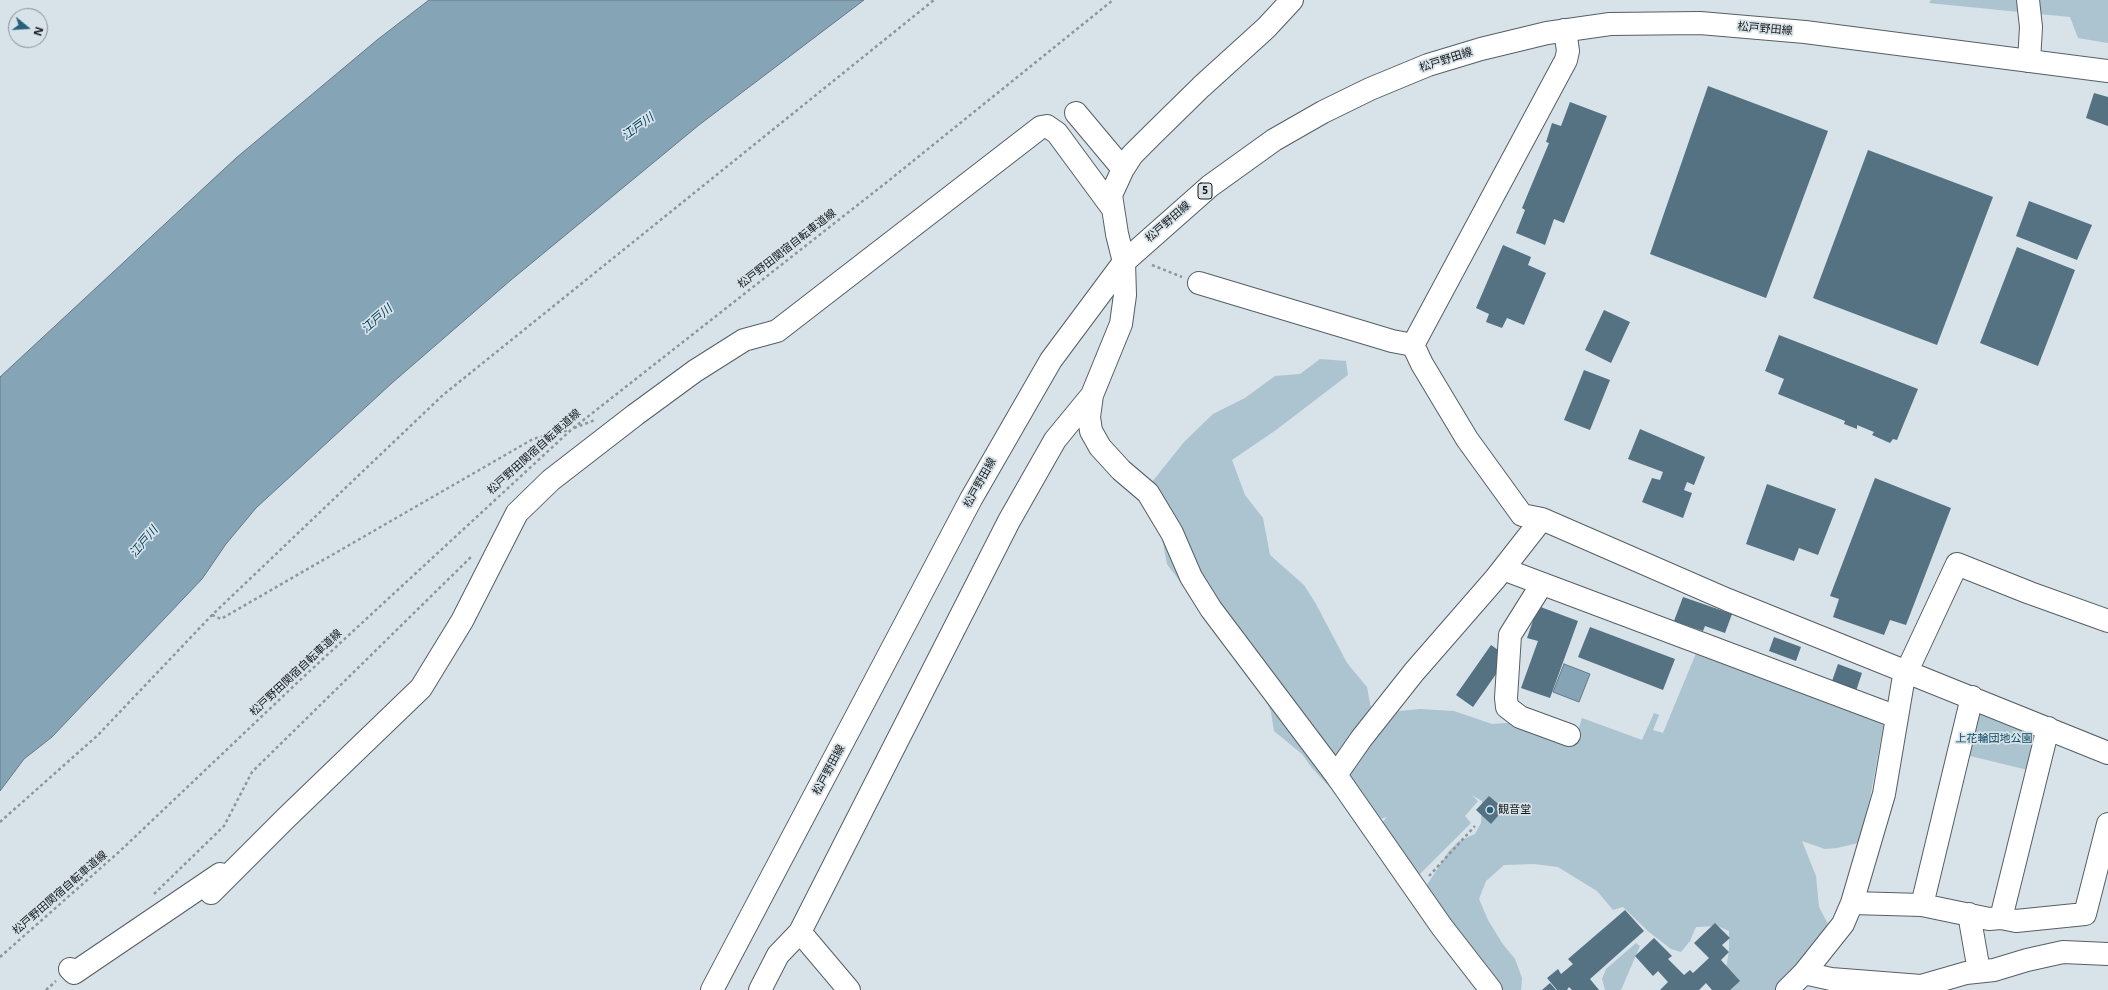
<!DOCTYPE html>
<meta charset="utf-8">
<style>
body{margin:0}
#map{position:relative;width:2108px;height:990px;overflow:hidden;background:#d7e2e9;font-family:"Noto Sans",sans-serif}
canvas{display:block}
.north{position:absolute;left:8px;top:8px;width:40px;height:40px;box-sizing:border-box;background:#d7e2e9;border:1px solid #899196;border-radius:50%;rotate:108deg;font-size:11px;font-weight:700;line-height:16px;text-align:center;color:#131719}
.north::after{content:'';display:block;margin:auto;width:14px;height:18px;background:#285f7a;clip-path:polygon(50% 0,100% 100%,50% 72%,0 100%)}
</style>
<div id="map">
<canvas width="2108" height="990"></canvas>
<div class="north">N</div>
</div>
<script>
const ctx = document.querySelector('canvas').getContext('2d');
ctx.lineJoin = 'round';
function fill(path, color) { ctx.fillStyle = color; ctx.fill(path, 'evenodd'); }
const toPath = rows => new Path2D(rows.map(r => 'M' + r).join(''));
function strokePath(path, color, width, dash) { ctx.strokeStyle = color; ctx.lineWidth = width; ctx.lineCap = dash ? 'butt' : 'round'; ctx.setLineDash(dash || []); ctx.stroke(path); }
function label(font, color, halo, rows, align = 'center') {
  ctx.font = font + ' "Noto Sans","Noto Sans JP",sans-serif'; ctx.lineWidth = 3.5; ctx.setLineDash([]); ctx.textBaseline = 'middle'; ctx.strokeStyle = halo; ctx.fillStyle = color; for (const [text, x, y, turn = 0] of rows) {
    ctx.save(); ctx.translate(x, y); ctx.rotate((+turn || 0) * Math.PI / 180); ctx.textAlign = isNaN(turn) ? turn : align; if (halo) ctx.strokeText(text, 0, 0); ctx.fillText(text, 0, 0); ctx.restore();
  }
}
fill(toPath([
 [1931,0,2108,0,2108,43,2078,38,2070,17,1929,3],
 [1320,359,1346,361,1348,375,1276,430,1232,460,1245,495,1263,518,1270,555,1304,585,1316,604,1347,663,1367,687,1372,714,1420,709,1454,711,1492,724,1518,722,1575,741,1582,718,1642,740,1654,713,1659,715,1653,730,1663,733,1697,651,1884,722,1870,798,1858,843,1837,848,1825,849,1802,841,1816,876,1819,907,1828,924,1830,942,1790,990,1721,990,1725,976,1729,950,1729,931,1718,926,1696,927,1690,941,1681,952,1671,949,1649,932,1623,907,1613,910,1597,891,1558,867,1534,864,1504,865,1486,881,1479,899,1488,920,1502,943,1515,959,1522,978,1521,990,1493,990,1423,891,1449,851,1459,841,1475,834,1481,823,1482,801,1472,795,1478,801,1465,816,1471,823,1419,875,1381,824,1387,817,1380,819,1344,803,1312,768,1302,754,1274,731,1271,712,1262,690,1251,682,1231,655,1206,617,1167,564,1161,533,1144,492,1184,442,1213,414,1245,398,1275,376,1300,374],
 [1977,709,2031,730,2036,739,2028,770,1966,755],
 [1636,943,1640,946,1621,990,1605,990,1602,979,1606,969]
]), '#acc3d0');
const water = toPath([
 [429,0,864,0,699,125,511,280,392,383,256,508,226,544,202,579,52,737,24,759,0,791,0,377,236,158,377,40,429,0],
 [1564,664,1590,674,1579,702,1553,692,1564,664]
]);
fill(water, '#85a4b5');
strokePath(water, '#637a86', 1);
fill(toPath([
 [1708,86,1828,131,1766,298,1650,254],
 [2094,93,2108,97,2108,126,2086,118],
 [1570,102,1607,116,1564,223,1554,219,1545,245,1516,233,1525,210,1522,208,1549,143,1546,142,1552,123,1561,126],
 [1868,150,1993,197,1937,345,1813,298],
 [2029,201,2092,225,2077,260,2016,236],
 [1503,245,1531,257,1528,265,1546,273,1524,325,1507,318,1502,328,1486,322,1489,314,1476,308],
 [2017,247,2075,270,2038,366,1980,343],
 [1604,310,1630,322,1611,363,1585,350],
 [1779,335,1918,389,1897,440,1893,439,1890,443,1872,435,1874,432,1857,425,1857,429,1844,424,1845,421,1778,394,1784,379,1765,371],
 [1584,370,1610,380,1590,430,1564,420],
 [1640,429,1705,457,1694,485,1687,482,1684,490,1692,493,1683,518,1642,502,1652,478,1660,480,1663,472,1628,459],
 [1875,478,1951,508,1906,625,1890,620,1884,635,1833,617,1839,599,1830,596],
 [1767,484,1836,509,1818,555,1799,548,1794,561,1746,544],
 [1683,597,1732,614,1725,633,1705,626,1703,631,1674,621],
 [1538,606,1578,621,1550,698,1521,688,1538,641,1527,638],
 [1590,627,1675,659,1663,690,1578,657],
 [1774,637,1801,647,1796,661,1769,651],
 [1491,645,1508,657,1473,707,1456,695],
 [1838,664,1862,673,1855,694,1831,684],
 [1489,796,1504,809,1491,824,1476,810],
 [1625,910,1644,931,1590,979,1599,990,1572,990,1569,987,1567,990,1557,990,1547,978,1558,969,1561,974,1573,964,1568,959],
 [1715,923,1730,938,1722,945,1729,952,1721,960,1740,981,1730,990,1712,990,1706,983,1699,990,1660,990,1668,982,1658,971,1653,976,1635,956,1654,938,1672,956,1668,959,1684,975,1690,970,1693,973,1709,958,1694,943],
 [1550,983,1556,990,1542,990]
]), '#547282');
const minor = toPath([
 [1292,0,1266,28,1201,87,1151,136,1132,155,1123,169,1111,195,1117,234,1124,262,1125,295,1121,324,1092,395,1089,417,1091,431,1100,447,1121,470,1148,493,1172,533,1191,577,1211,609,1336,775,1442,927,1491,990],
 [2028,0,2031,27,2029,61],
 [1076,113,1123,169],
 [1199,283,1392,341,1413,345],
 [1413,345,1566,60,1568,51,1565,30],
 [1413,345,1422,364,1467,439,1522,515,1542,519],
 [1503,569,1897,717],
 [1542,584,1510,635,1506,698,1507,707,1520,717,1569,735],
 [1907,671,1957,564,2030,593,2108,621],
 [1336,775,1361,739,1414,672,1495,579,1542,519,1728,600,2108,753],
 [211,893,286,818,421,688,462,621,517,513,551,480,635,415,695,371,744,340,777,331,1041,127,1047,126,1057,133,1113,209],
 [1852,903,1922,905,1989,919,2001,918,2016,921,2085,914,2108,824],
 [1922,905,1972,697],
 [1969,914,1979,971],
 [2001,918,2048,728],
 [800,932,849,990],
 [70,969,74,973,220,874],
 [1804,973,1831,979,1921,986,1966,973,1994,970,2027,960,2063,952,2108,954],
 [760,990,778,955,800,932,1009,521,1055,440,1092,395],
 [1787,990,1804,973,1843,924,1852,903,1884,794,1905,670]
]);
const major = toPath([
 [712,990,971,499,1051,360,1124,262,1210,186,1274,140,1323,112,1370,89,1428,65,1481,49,1547,33,1610,24,1700,23,1805,32,2108,71]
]);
strokePath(minor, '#555f65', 24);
strokePath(major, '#555f65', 24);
strokePath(toPath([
 [1152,265,1182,277],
 [574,428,595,420],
 [212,615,221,619,533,439,569,430],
 [0,822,98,735,212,615,443,395,934,0],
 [1429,876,1475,826],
 [154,894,224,826,252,772,472,556],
 [0,957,120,851,298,682,572,429,887,182,1113,0],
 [46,990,56,981]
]), '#8d969b', 2.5, [3, 3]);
strokePath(minor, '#fff', 22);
strokePath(major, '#fff', 22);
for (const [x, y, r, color] of [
 [1490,810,4,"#285f7a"]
]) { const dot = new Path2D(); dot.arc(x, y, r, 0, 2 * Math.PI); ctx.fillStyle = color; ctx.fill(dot); strokePath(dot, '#d7e2e9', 1.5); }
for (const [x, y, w] of [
 [1205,191,14]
]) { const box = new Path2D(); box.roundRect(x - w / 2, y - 8, w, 16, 3); ctx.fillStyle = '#d7e2e9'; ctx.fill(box); strokePath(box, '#131719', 1); }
label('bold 10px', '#131719', null, [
 ["5",1205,191]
]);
label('11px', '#131719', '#d7e2e9', [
 ["松戸野田線",1765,29,5],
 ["松戸野田線",1446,60,-18],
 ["松戸野田線",1168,222,-41],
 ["松戸野田関宿自転車道線",787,249,-38],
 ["松戸野田関宿自転車道線",534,452,-42],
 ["松戸野田線",980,483,-61],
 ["松戸野田関宿自転車道線",296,673,-43],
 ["松戸野田線",829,770,-62],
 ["松戸野田関宿自転車道線",60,893,-41]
]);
label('11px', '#084761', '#d7e2e9', [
 ["上花輪団地公園",1994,739]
]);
label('11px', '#131719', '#d7e2e9', [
 ["観音堂",1498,810]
], 'left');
label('italic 12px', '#01425c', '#d7e2e9', [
 ["江戸川",638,127,-36],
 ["江戸川",377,319,-41],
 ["江戸川",144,542,-50]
]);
</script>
